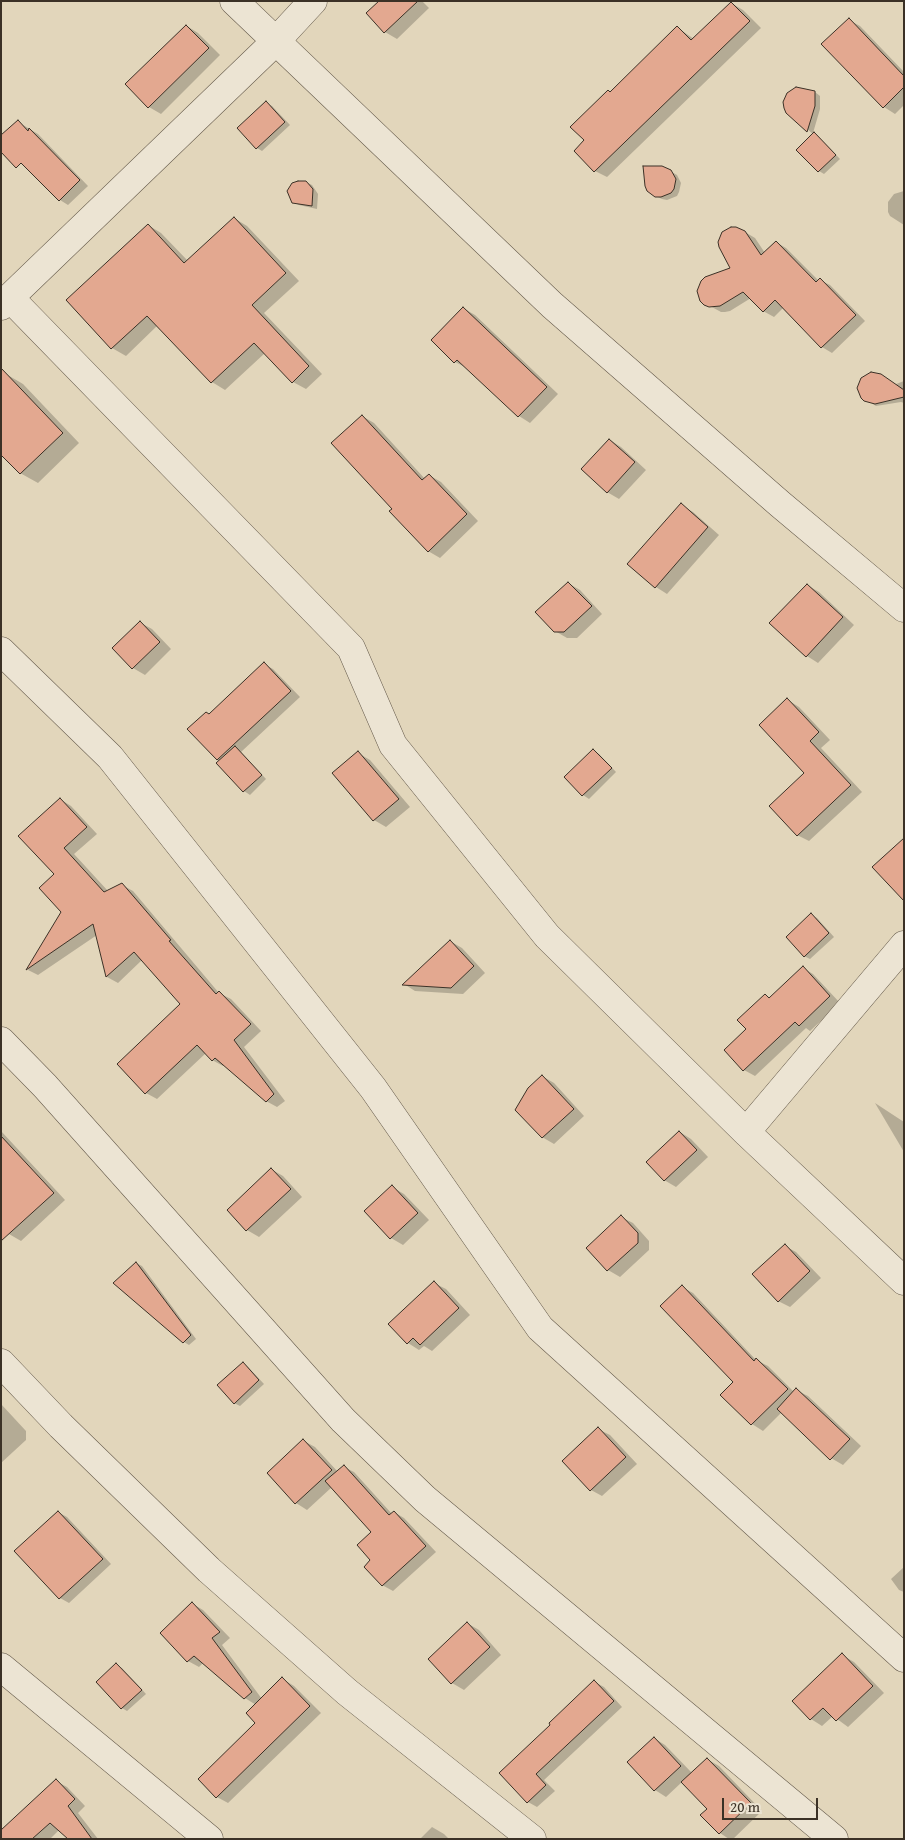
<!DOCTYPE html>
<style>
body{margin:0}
#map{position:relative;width:905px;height:1840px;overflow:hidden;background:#e2d6bb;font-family:"Gentium Book Plus",serif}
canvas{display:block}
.frame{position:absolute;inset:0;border:2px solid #3b3126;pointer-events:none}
.scale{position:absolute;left:722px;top:1798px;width:96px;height:22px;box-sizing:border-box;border:2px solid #3b3126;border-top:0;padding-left:6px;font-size:15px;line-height:18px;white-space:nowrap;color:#3b3126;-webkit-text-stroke:4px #ece4d3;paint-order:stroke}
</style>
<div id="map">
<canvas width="905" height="1840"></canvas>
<div class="frame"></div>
<div class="scale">20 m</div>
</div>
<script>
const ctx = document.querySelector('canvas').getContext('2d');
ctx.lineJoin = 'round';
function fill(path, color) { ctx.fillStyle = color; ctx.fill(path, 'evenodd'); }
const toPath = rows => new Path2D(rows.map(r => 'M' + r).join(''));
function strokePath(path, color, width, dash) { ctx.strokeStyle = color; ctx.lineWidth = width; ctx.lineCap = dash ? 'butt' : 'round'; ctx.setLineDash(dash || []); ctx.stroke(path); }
fill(toPath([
 [381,1,422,1,429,8,397,39,385,32],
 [731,3,743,10,761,28,607,177,595,171,586,140,611,93,678,28,694,39],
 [849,20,860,26,904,72,904,105,895,114,884,107],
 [187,26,198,33,220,55,161,114,149,107],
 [815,92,820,96,820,109,813,133,819,137,840,159,824,174,819,171,813,134,787,112],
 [266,103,272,106,290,125,262,151,257,148],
 [18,122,38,134,88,186,68,205,60,200],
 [670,171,677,175,681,183,679,192,677,196,667,200,662,199,656,196],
 [306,182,312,185,318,194,317,209,299,205,293,202],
 [904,191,904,225,890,216,888,212,888,202,894,194],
 [234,218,247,226,299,281,264,313,322,374,306,389,293,382,265,353,225,390,212,382,158,325,126,356,112,348,67,300,148,225,161,233,188,261],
 [745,232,755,238,765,253,776,242,786,248,819,281,820,280,830,285,865,321,832,353,822,347,784,307,774,317,763,311,751,298,730,311,725,312,721,312,710,306,732,269],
 [463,308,475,315,558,394,530,423,519,416,467,368,455,362],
 [6,374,23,384,79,443,38,483,20,473],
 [904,381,904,403,901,402,876,406,862,397],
 [362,416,374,423,425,479,429,475,441,482,478,521,440,558,428,551,394,509],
 [610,440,621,447,646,470,619,499,607,492],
 [681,505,693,512,719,535,667,594,656,587],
 [568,583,580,590,602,614,577,638,567,638,555,631],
 [807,585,819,592,854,625,818,663,807,656],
 [141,623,152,629,171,649,145,675,133,668],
 [264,664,273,669,300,697,241,752,266,779,250,795,244,791,218,763,220,761,217,760,210,715],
 [788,700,799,707,830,740,821,748,862,792,809,841,797,835,805,773],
 [593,751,599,754,616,772,589,799,583,795,566,777],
 [358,753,370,760,410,807,386,827,374,820,334,773],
 [60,799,71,806,97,834,74,854,108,891,122,885,133,891,219,993,231,999,261,1031,244,1047,285,1101,277,1107,266,1101,225,1065,223,1066,212,1060,206,1053,157,1099,146,1093,181,1004,142,960,118,983,107,977,97,935,38,975,28,970,62,912,56,874],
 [811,915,817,918,834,937,810,959,804,956],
 [450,941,462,948,485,973,463,994,415,991,404,984],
 [803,968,813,974,840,1003,810,1031,806,1028,755,1076,744,1070,766,995,770,998],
 [542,1076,554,1083,584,1116,554,1144,542,1137],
 [875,1103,904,1122,904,1152],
 [1,1131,65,1200,21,1241,9,1234,1,1225],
 [680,1132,691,1139,708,1157,676,1187,664,1180],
 [271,1169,283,1176,302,1197,259,1237,247,1230],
 [392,1187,404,1194,429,1220,403,1245,391,1238,366,1211],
 [621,1217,633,1223,649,1241,649,1250,620,1277,608,1270],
 [785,1246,796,1252,821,1278,790,1307,778,1301],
 [136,1263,142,1266,196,1339,189,1345,184,1342],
 [434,1283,446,1289,470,1315,432,1351,424,1346,419,1350,408,1343],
 [682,1287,693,1293,756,1360,768,1366,794,1392,796,1390,808,1396,861,1446,843,1465,831,1458,782,1412,763,1431,752,1424,722,1395,734,1382],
 [243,1363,248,1367,264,1384,240,1406,234,1403],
 [1,1404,26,1431,26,1440,1,1463],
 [598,1429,610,1435,637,1464,602,1496,591,1490],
 [304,1441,315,1447,338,1472,344,1467,354,1472,392,1514,394,1512,404,1518,436,1552,393,1591,382,1585,372,1560,373,1532,332,1487,307,1510,296,1503],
 [58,1512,67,1517,111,1564,69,1603,60,1598],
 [904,1567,904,1592,899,1590,891,1579],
 [193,1604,203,1610,230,1638,222,1645,262,1699,283,1679,294,1686,321,1713,228,1803,217,1797,257,1723,256,1705,245,1698,203,1663,199,1667,188,1661],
 [467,1623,479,1630,501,1655,464,1690,452,1683],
 [842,1655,854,1662,884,1693,848,1727,833,1716,822,1726,811,1719],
 [117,1665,122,1668,146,1694,127,1711,122,1708],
 [595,1682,604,1687,622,1707,544,1780,555,1791,537,1807,528,1802,501,1773],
 [654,1738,665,1745,692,1773,707,1759,719,1766,762,1811,733,1839,729,1839,720,1833,702,1815,709,1809,682,1782,666,1797,655,1790],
 [56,1781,67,1787,85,1806,78,1813,98,1839,69,1839,59,1830,50,1839,1,1839],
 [432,1827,444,1834,449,1839,420,1839]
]), '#0003');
const building = toPath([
 [379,1,418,1,384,33,366,13,379,1],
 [731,2,750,21,594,172,574,151,584,140,570,127,608,90,610,92,677,26,691,40,731,2],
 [849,18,904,76,904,87,883,108,821,44,849,18],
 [186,25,209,48,148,108,125,84,186,25],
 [796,87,815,91,815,106,807,132,786,113,784,108,783,102,787,93,796,87],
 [266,101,285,122,256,149,237,128,266,101],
 [18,120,28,131,29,128,80,180,59,201,21,163,16,168,1,152,1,135,18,120],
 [814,132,836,155,818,172,796,150,814,132],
 [643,166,662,166,671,170,676,179,674,189,671,193,661,197,655,197,647,191,645,186,643,166],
 [298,181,306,181,313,189,312,206,292,203,287,191,292,183,298,181],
 [234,217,286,273,252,305,309,366,292,383,254,343,211,383,147,316,111,349,66,300,148,224,184,263,234,217],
 [731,227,736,227,745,231,761,255,776,241,816,282,820,278,856,315,821,348,775,300,763,312,743,292,720,306,709,307,704,305,700,301,697,291,701,281,705,277,730,268,719,247,718,242,722,232,731,227],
 [463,307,547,387,518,417,457,360,454,363,431,340,463,307],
 [1,368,63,433,20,474,1,455,1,368],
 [871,372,881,374,904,390,904,397,875,404,864,401,861,398,857,388,861,378,871,372],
 [362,415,422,480,429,474,467,514,428,552,389,511,392,509,331,443,362,415],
 [609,439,635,462,607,493,581,469,609,439],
 [681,503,708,527,655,588,627,564,681,503],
 [568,582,592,606,564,632,554,632,535,612,568,582],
 [807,584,843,617,806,657,769,623,807,584],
 [140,621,160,642,132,669,112,648,140,621],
 [264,662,291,691,217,760,187,729,206,712,209,714,264,662],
 [787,698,819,732,810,741,851,785,797,836,769,806,804,773,759,725,787,698],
 [235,746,262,775,243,792,216,763,235,746],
 [593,749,612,768,582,796,564,777,593,749],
 [358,751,399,799,373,821,332,773,358,751],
 [60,798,87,827,64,848,104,892,122,883,171,940,169,941,216,994,219,991,251,1024,234,1040,274,1094,266,1102,215,1058,212,1061,197,1045,145,1094,117,1064,180,1004,134,952,106,977,93,924,26,970,61,912,39,888,54,874,18,836,60,798],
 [904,838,904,901,872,867,904,838],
 [811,913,829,933,804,957,786,937,811,913],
 [450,940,474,966,451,988,402,985,450,940],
 [803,966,830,996,799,1026,795,1022,743,1071,724,1050,746,1029,737,1020,765,994,769,998,803,966],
 [542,1075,574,1109,542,1138,515,1110,528,1088,542,1075],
 [679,1131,697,1150,664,1181,646,1162,679,1131],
 [1,1136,54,1193,1,1241,1,1136],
 [271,1168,291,1189,246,1231,227,1210,271,1168],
 [392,1185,418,1213,390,1239,364,1211,392,1185],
 [621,1215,638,1233,638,1243,607,1271,586,1248,621,1215],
 [785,1244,810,1271,778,1302,752,1274,785,1244],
 [136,1262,191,1335,183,1343,113,1283,136,1262],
 [434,1281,459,1308,420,1345,413,1338,407,1344,388,1324,434,1281],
 [682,1285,754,1361,756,1358,788,1389,751,1425,720,1395,733,1382,660,1306,682,1285],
 [243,1362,259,1380,234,1404,217,1385,243,1362],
 [796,1388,850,1439,830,1460,777,1409,796,1388],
 [598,1427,626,1457,590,1491,562,1461,598,1427],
 [303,1439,332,1470,295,1504,267,1473,303,1439],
 [344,1465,389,1515,394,1511,426,1546,382,1586,364,1567,370,1560,357,1545,371,1532,325,1481,344,1465],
 [58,1511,103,1559,59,1599,14,1551,58,1511],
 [192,1602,220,1632,212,1638,252,1692,244,1699,194,1656,187,1662,160,1633,192,1602],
 [467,1622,490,1647,451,1684,428,1659,467,1622],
 [842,1653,873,1686,836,1721,823,1708,810,1720,792,1701,842,1653],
 [116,1663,142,1690,121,1709,96,1682,116,1663],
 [282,1677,310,1706,216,1798,198,1779,255,1723,246,1713,282,1677],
 [594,1680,614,1701,536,1774,546,1785,527,1803,499,1773,550,1725,549,1723,594,1680],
 [654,1737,681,1766,654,1791,627,1762,654,1737],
 [707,1758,751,1803,719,1834,700,1815,707,1809,681,1782,707,1758],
 [56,1779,75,1799,68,1806,92,1839,68,1839,50,1823,32,1839,1,1839,1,1830,56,1779]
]);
fill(building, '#e3a890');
strokePath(building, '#3b3126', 1);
const street = toPath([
 [234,1,552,305,780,504,904,608],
 [10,298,351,648,393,745,547,936,746,1132,904,1281],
 [1,306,276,41,313,1],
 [1,651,110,757,373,1088,540,1328,904,1658],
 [1,1041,45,1086,343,1420,425,1499,834,1839],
 [746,1132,904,945],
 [1,1363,61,1426,209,1570,347,1692,532,1839],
 [1,1667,209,1839]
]);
strokePath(street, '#655a4b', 29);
strokePath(street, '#ece4d3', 28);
</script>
